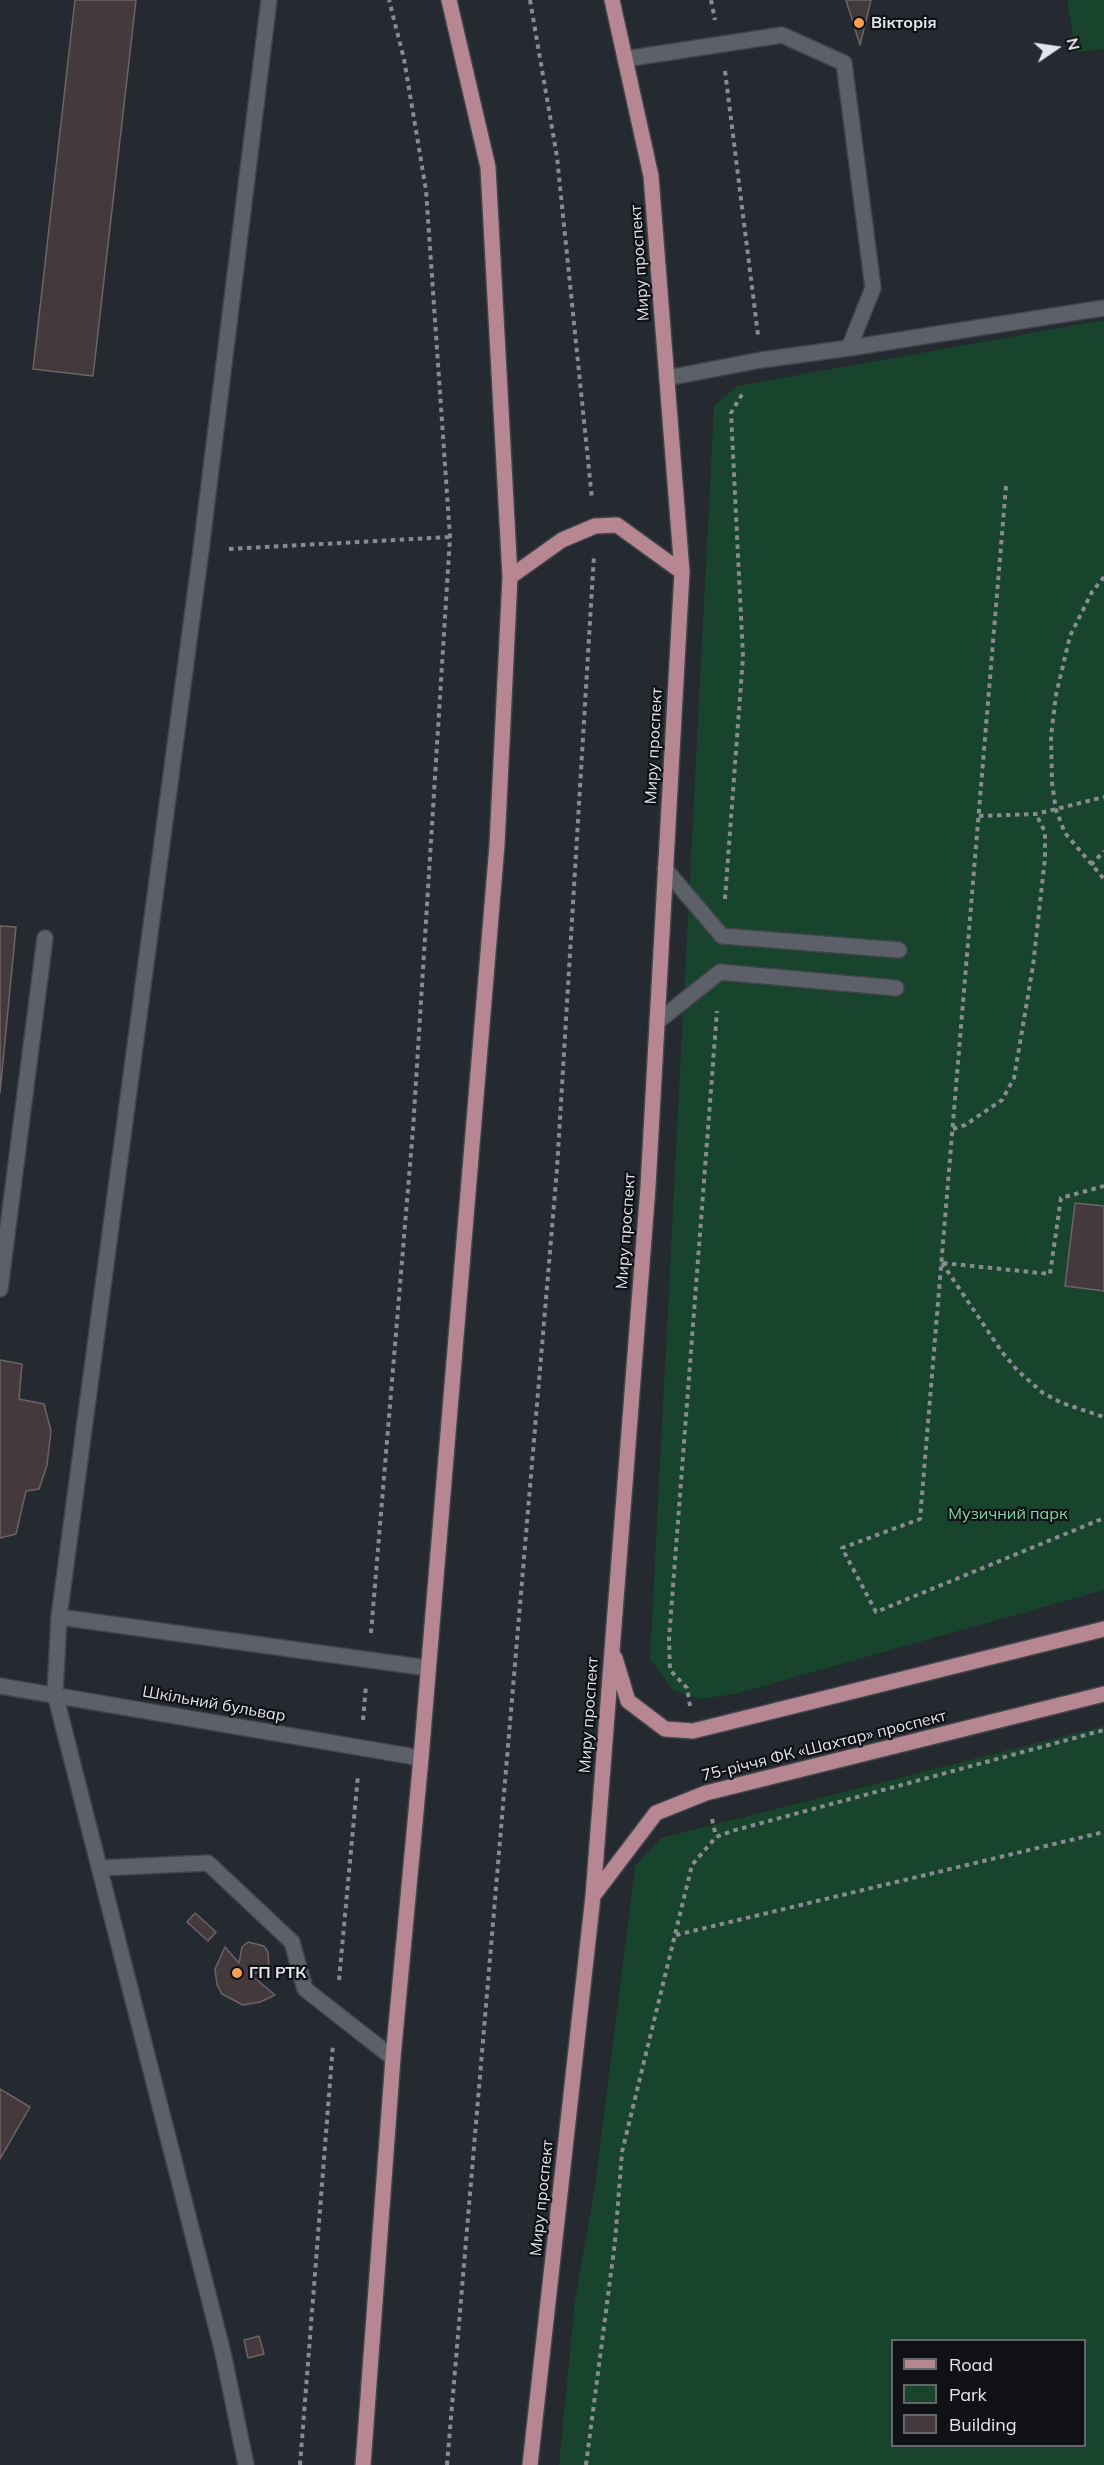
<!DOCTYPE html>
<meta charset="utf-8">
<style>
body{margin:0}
#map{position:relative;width:1104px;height:2465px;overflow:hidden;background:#252930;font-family:Mulish,sans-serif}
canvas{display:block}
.legend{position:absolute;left:891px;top:2339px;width:195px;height:108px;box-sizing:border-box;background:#101115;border:2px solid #64666b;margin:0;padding:8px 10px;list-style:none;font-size:18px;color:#e3e6eb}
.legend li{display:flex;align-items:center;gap:12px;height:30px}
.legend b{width:30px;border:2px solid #64666b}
.north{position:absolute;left:1026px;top:18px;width:60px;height:60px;-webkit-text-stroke:4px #101115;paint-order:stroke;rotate:77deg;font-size:16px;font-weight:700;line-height:24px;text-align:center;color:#e3e6eb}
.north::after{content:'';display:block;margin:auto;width:21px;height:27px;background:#e3e6eb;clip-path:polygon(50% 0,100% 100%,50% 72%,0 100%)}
</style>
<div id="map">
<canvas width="1104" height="2465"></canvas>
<ul class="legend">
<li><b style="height:8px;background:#b68692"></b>Road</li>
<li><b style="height:16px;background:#18432c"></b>Park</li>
<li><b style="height:16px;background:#443a3d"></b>Building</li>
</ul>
<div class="north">N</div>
</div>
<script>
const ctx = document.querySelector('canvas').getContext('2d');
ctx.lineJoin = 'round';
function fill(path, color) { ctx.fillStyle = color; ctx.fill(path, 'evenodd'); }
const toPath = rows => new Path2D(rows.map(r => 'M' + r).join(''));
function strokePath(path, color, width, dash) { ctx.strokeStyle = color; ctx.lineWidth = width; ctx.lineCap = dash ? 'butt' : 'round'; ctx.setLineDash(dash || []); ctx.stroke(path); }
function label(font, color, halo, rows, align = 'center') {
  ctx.font = font + ' Mulish,sans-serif'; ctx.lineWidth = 4.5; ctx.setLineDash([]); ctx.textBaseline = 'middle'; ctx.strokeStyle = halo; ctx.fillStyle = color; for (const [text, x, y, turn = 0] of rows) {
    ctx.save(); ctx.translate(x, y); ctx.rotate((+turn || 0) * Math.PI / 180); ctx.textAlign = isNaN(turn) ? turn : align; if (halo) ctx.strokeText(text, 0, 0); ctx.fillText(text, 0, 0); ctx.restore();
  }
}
fill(toPath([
 [1067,0,1104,0,1104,49,1076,52],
 [1104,320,1104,1590,735,1694,699,1699,673,1690,650,1659,714,406,737,386],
 [1104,1726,1104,2465,559,2465,575,2300,594,2192,635,1866,661,1838],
 [892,2340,1084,2340,1084,2446,892,2446]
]), '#18432c');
const building = toPath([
 [75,0,136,0,93,376,33,369,75,0],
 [846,0,871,0,860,45,846,0],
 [0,926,16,927,0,1093,0,926],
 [1075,1203,1104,1206,1104,1291,1065,1286,1075,1203],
 [0,1360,22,1364,19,1399,44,1404,51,1431,47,1465,39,1489,26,1491,16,1534,0,1538,0,1360],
 [195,1913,216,1932,208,1941,187,1922,195,1913],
 [248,1942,264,1946,268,1952,269,1968,251,1975,275,1995,260,2002,243,2005,222,1994,217,1985,215,1969,225,1947,239,1963,242,1947,248,1942],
 [0,2089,30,2107,0,2159,0,2089],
 [259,2336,264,2354,248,2358,244,2340,259,2336]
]);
fill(building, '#443a3d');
strokePath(building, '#6e6367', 1.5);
const minor = toPath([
 [625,59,782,35,844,63,873,288,849,348,761,360,667,378],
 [849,348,1104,308],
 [665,869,722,936,899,950],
 [657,1022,720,972,896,988],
 [0,1289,45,938],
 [59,1617,201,550,269,0],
 [0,1686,421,1758],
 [99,1868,208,1863,292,1942,305,1989,393,2058],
 [246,2465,223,2353,55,1694,59,1617,428,1668]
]);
const major = toPath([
 [510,577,562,540,595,526,617,525,682,572],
 [615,1658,628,1701,665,1729,693,1731,1104,1629],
 [593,1896,656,1813,706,1793,1104,1694],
 [363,2465,393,2058,421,1758,497,845,510,577,488,167,449,0],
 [530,2465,593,1896,648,1187,682,572,651,176,612,0]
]);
strokePath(minor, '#41444b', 18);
strokePath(major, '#41444b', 18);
strokePath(toPath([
 [530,0,557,157,592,499],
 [711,0,715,20],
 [725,71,758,335],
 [1006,486,920,1519,842,1548,876,1612,1104,1518],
 [229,549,450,537],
 [1104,577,1092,592,1070,636,1056,695,1051,736,1052,783,1056,810,1065,833,1104,879],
 [979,816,1036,814,1104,797],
 [1091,865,1104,851],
 [725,899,743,657,731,413,744,391],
 [953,1129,965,1125,1002,1100,1014,1078,1033,966,1045,858,1045,832,1036,814],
 [942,1263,1002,1352,1018,1371,1043,1393,1062,1403,1104,1417],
 [943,1263,1050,1274,1061,1198,1104,1186],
 [371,1633,413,1129,450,537,426,190,404,59,389,0],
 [690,1706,687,1688,670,1670,669,1639,717,1011],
 [363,1720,366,1686],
 [712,1819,716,1837],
 [676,1935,1104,1832],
 [339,1980,358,1775],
 [300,2465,333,2044],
 [447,2465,557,1169,594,555],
 [586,2465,615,2242,622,2152,692,1865,716,1837,732,1831,1104,1730]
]), '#888c92', 4, [4.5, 4.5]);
strokePath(minor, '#5c6069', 15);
strokePath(major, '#b68692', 15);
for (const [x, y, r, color] of [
 [859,23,6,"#fc9d54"],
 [237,1973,6,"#fc9d54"]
]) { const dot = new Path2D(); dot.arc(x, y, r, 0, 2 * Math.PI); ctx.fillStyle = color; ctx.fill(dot); strokePath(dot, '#101115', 2); }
label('bold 16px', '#e3e6eb', '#101115', [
 ["Вікторія",871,23],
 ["ГП РТК",249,1973]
], 'left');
label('16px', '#e3e6eb', '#101115', [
 ["Миру проспект",640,263,-94],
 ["Миру проспект",654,746,-87],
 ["Миру проспект",626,1231,-86],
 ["Шкільний бульвар",214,1704,10],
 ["Миру проспект",589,1715,-86],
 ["75-річчя ФК «Шахтар» проспект",824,1746,-14],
 ["Миру проспект",542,2198,-84]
]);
label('16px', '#82d6a5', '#101115', [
 ["Музичний парк",1008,1514]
]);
</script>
